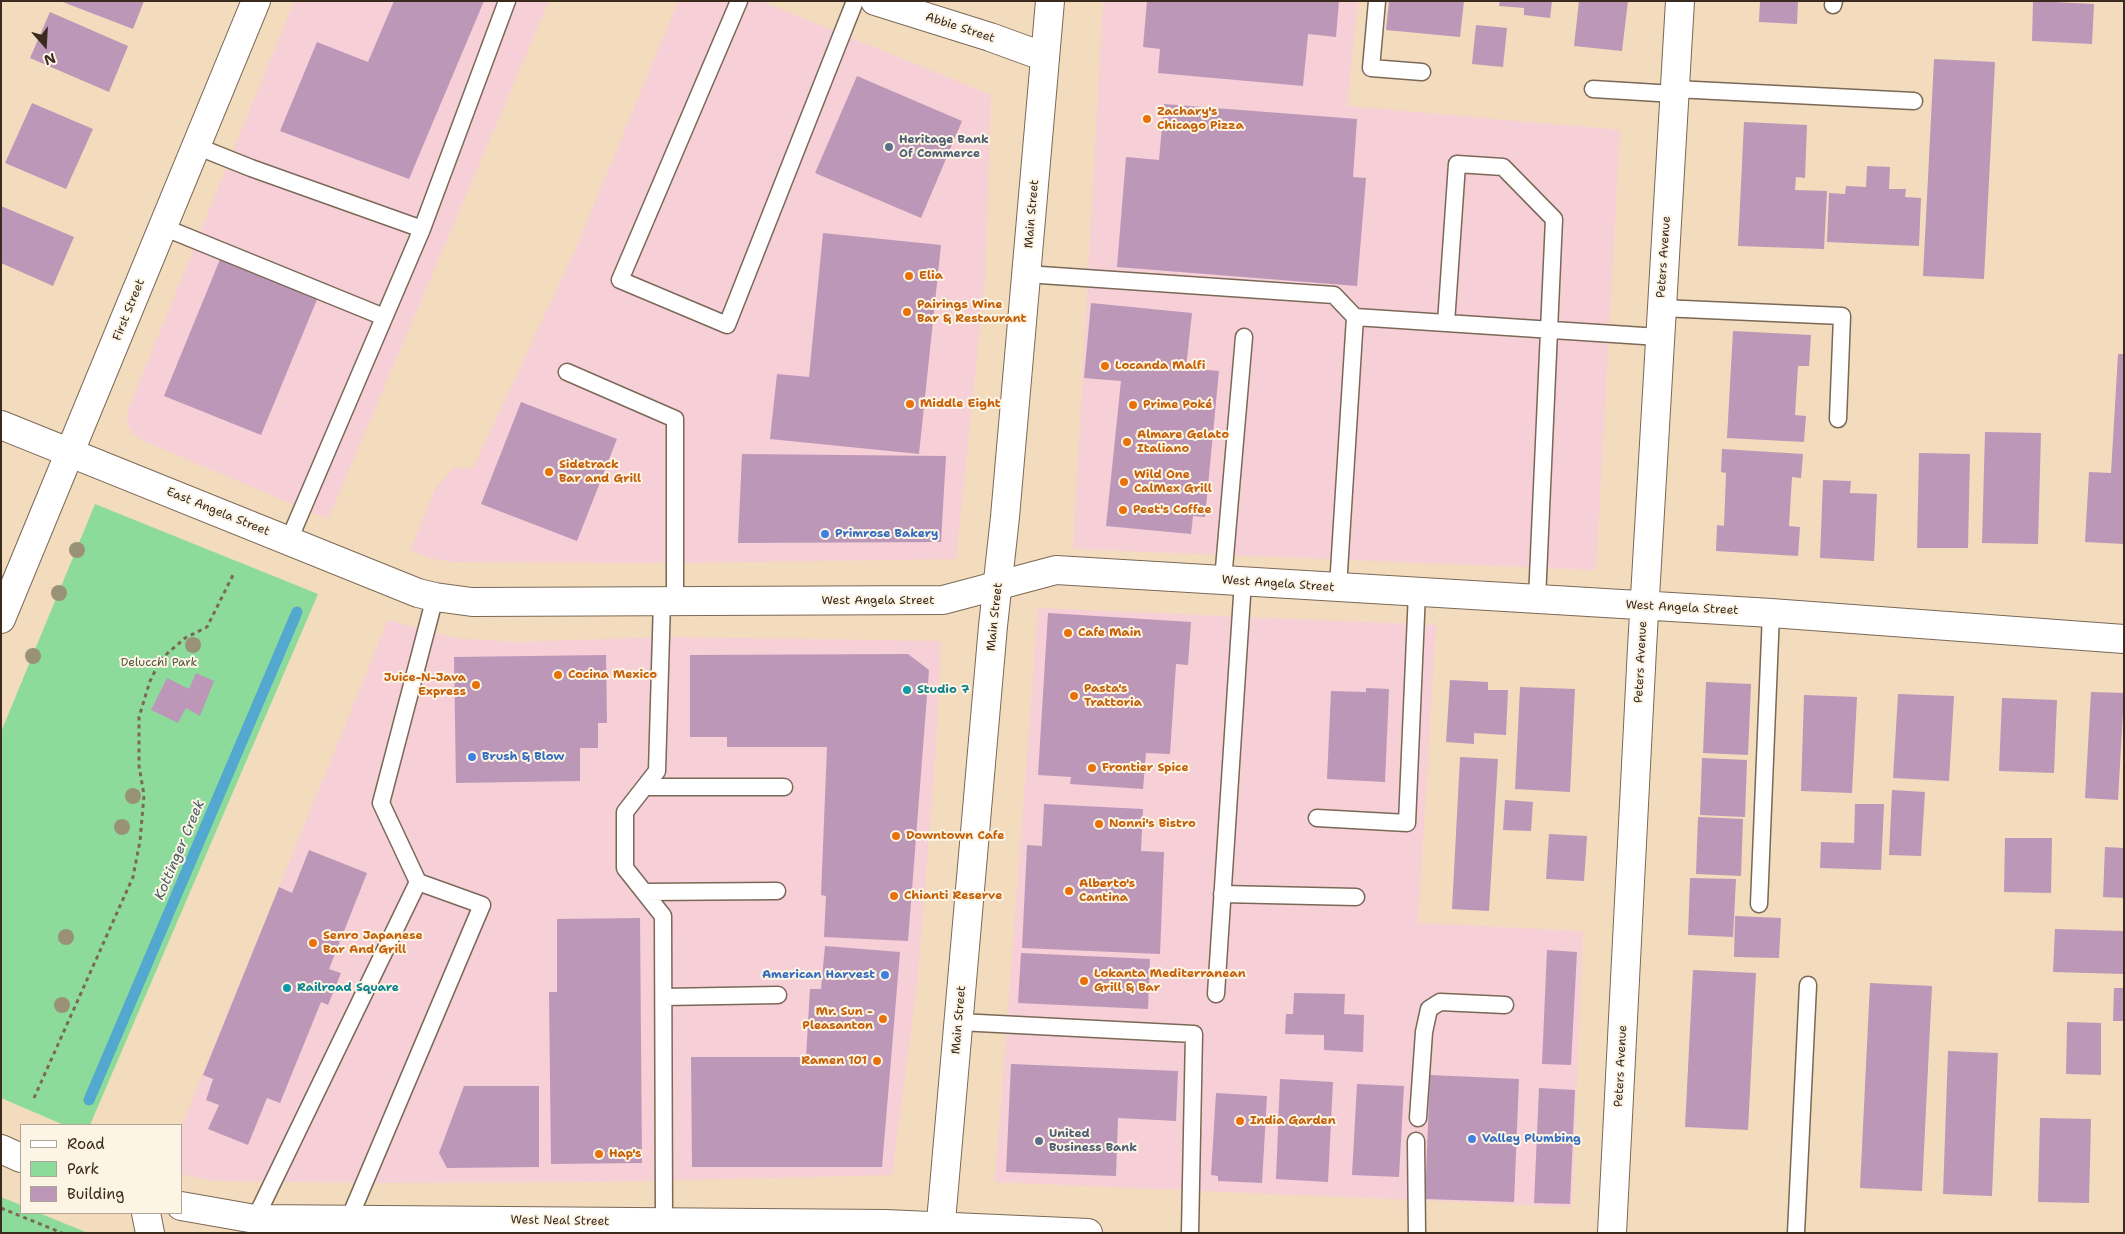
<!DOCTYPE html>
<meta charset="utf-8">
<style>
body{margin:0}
#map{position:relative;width:2125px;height:1234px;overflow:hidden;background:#f2dcbd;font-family:"Shantell Sans",sans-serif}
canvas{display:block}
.frame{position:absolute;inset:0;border:2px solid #3b2a1e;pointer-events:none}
.legend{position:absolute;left:20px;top:1124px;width:162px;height:90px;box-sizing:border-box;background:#fcf5e5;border:1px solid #afa495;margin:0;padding:6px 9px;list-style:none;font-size:15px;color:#3b2a1e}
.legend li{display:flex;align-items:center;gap:10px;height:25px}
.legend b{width:25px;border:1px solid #afa495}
.north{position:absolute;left:20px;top:20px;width:50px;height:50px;-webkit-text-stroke:4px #fcf5e5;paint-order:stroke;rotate:161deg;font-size:14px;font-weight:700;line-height:20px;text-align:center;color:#3b2a1e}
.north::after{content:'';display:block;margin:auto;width:18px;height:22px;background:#3b2a1e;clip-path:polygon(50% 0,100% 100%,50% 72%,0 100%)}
</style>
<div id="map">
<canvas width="2125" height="1234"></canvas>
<div class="frame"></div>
<ul class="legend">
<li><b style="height:6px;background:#fff"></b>Road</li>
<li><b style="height:14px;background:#8ddb9a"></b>Park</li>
<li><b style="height:14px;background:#bd97b8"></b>Building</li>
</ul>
<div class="north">N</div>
</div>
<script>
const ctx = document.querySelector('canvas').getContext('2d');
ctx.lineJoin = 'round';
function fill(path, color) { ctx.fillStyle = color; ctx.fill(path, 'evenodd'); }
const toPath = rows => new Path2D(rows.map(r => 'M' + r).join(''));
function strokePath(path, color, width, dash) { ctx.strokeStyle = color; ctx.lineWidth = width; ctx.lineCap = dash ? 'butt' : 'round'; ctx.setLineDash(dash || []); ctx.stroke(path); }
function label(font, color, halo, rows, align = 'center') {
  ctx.font = font + ' "Shantell Sans",sans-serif'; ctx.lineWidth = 4; ctx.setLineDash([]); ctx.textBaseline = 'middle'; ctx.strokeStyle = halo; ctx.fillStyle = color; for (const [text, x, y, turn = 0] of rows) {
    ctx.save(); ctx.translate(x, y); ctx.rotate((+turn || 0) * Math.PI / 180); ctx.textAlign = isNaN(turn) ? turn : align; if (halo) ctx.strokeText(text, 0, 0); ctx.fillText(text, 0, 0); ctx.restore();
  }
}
fill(toPath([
 [294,1,549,1,328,519,141,440,132,433,127,422,128,410],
 [678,1,761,1,991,95,985,279,956,559,678,563,452,562,430,558,410,550,436,487,454,468,473,468,577,246],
 [1103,1,1358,1,1347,106,1620,130,1596,570,1073,549],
 [1038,608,1436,625,1418,923,1583,931,1572,1207,995,1182],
 [388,620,455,638,515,642,666,637,941,641,936,748,918,976,892,1175,600,1182,372,1183,214,1181,181,1174,181,1127]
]), '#f6cfd7');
fill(toPath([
 [95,504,318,594,90,1125,64,1125,1,1098,1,732],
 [1,1197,21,1205,21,1213,39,1213,88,1233,1,1233]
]), '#8ddb9a');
strokePath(toPath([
 [89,1100,297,612]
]), '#52a8cf', 11);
fill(toPath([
 [60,1,144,1,133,29],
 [394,1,484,1,409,179,280,131,317,42,368,62],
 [1147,1,1339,1,1336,37,1308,34,1303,86,1158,73,1160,49,1143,47],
 [1389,1,1464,1,1460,37,1386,30],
 [1500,1,1552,1,1550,18,1524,15,1524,8,1499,6],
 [1579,1,1628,1,1622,51,1574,46],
 [1760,1,1798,1,1797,24,1759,22],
 [2033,1,2094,4,2092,44,2032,41],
 [50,12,128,46,109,92,30,58],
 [1476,25,1507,28,1503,67,1472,64],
 [1934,59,1995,62,1984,279,1923,276],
 [857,76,962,121,921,218,815,173],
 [32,103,93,129,66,189,5,163],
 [1164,104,1357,119,1353,177,1366,178,1357,286,1117,267,1126,157,1159,160],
 [1744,122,1807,125,1805,178,1796,177,1795,190,1827,191,1824,249,1738,246],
 [1867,166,1890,167,1889,189,1906,189,1905,197,1921,198,1919,246,1827,242,1829,193,1845,194,1846,186,1866,187],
 [1,206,74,237,53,286,1,263],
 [823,233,941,245,919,454,770,439,777,374,809,377],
 [221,257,318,297,261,435,164,396],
 [1091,303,1192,313,1186,368,1219,371,1205,517,1193,516,1191,534,1106,526,1121,381,1084,378],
 [1733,331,1811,335,1809,366,1798,366,1795,415,1806,416,1804,442,1727,438],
 [2118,354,2124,354,2124,544,2085,542,2089,472,2111,473],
 [521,402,617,439,577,541,481,504],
 [1985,432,2041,433,2038,544,1982,543],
 [1722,449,1803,454,1801,478,1792,477,1789,526,1800,527,1798,556,1716,551,1717,525,1724,526,1726,473,1721,472],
 [1919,453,1970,454,1968,548,1917,548],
 [742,454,946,456,941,542,738,543],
 [1823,480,1851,481,1850,493,1877,494,1874,561,1820,558],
 [1048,613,1191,622,1188,665,1176,664,1170,754,1146,753,1143,789,1070,784,1071,777,1038,775],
 [908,654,929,670,908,941,824,937,826,896,821,895,827,747,727,747,727,737,690,737,690,655],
 [606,655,607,723,598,723,598,748,580,748,580,781,456,783,454,657],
 [196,673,214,681,200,716,186,708,178,723,151,710,167,678,189,689],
 [1450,680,1488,682,1488,690,1508,690,1506,735,1474,733,1474,744,1446,742],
 [1706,682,1751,684,1748,755,1703,753],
 [1520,687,1575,689,1570,792,1515,789],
 [1366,688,1389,689,1385,782,1327,779,1331,691,1366,692],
 [2091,692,2124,693,2118,800,2085,798],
 [1898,694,1954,696,1949,781,1893,778],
 [1804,695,1857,697,1852,793,1801,791],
 [2002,698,2057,700,2054,773,1999,771],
 [1460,757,1498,759,1489,911,1452,909],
 [1702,758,1747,760,1745,817,1700,815],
 [1892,790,1925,792,1921,856,1889,855],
 [1505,800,1533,802,1531,831,1503,830],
 [1044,804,1143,809,1141,851,1164,852,1160,954,1022,948,1027,845,1042,846],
 [1855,804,1884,804,1881,870,1820,868,1821,842,1854,843],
 [1698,817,1743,819,1741,876,1696,874],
 [1549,834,1587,836,1584,881,1546,879],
 [2005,838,2052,838,2051,893,2004,892],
 [2105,847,2124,848,2124,898,2103,897],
 [309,850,367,873,329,969,341,973,328,1005,321,1002,280,1103,267,1098,248,1145,208,1129,219,1105,206,1100,213,1079,203,1075,279,887,292,893],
 [1690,878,1736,879,1733,937,1688,935],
 [1735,916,1781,918,1779,958,1734,957],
 [640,918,642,1163,551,1164,549,992,557,992,557,919],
 [2055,929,2124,931,2124,974,2053,972],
 [825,946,900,952,882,1167,692,1167,691,1057,806,1057,810,989,821,989],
 [1547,950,1577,952,1571,1065,1542,1064],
 [1021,953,1150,959,1148,1009,1018,1003],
 [1693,970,1756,973,1748,1130,1685,1127],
 [1870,983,1932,986,1922,1191,1860,1188],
 [2114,988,2124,988,2124,1021,2113,1021],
 [1294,993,1345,994,1344,1014,1364,1015,1363,1052,1324,1050,1324,1035,1285,1034,1286,1014,1293,1014],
 [2067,1022,2101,1023,2101,1075,2066,1074],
 [1948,1051,1998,1053,1992,1196,1943,1194],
 [1011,1064,1178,1071,1176,1121,1118,1118,1116,1176,1006,1172],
 [1430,1075,1519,1079,1514,1202,1425,1199],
 [1280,1079,1333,1082,1328,1182,1276,1179],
 [1357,1084,1404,1086,1399,1177,1352,1175],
 [464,1086,539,1086,539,1167,447,1168,439,1153],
 [1539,1088,1575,1090,1570,1204,1534,1203],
 [1216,1093,1267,1096,1262,1183,1218,1181,1218,1176,1211,1175],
 [2040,1118,2091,1119,2089,1203,2038,1202]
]), '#bd97b8');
const service = toPath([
 [739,1,620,280,727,325,855,1],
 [1377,1,1371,68,1422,72],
 [1833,5,1834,1],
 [1593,89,1674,94],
 [1675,89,1914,101],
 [196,146,251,168,422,229],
 [163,227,384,317],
 [1026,274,1334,295,1355,317],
 [1661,308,1842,316,1838,419],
 [1446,323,1457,164,1503,167,1554,219,1537,599],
 [567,372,675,419,675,601],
 [289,540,422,229,507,1],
 [1223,580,1244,337],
 [1338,587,1355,317,1659,337],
 [662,601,657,771,625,812,625,868,663,916,664,1222],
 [645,787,784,787],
 [1317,818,1407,823,1417,592],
 [418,882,381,803,435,597],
 [644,892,777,891],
 [1222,894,1356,897],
 [1759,904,1771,613],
 [1216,994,1243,581],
 [664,997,778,995],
 [959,1022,1194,1034,1190,1233],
 [1418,1118,1424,1032,1429,1009,1440,1002,1505,1005],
 [1416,1141,1417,1233],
 [255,1219,418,882,482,905,349,1219],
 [1796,1233,1808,985]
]);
const minor = toPath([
 [875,1,990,37,1045,57],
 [1,425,418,593,435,597,472,602,943,600,1056,570,1771,613,2124,639],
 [1,1149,21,1158],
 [181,1206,255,1219,885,1224,1088,1233],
 [146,1213,150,1233],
 [1612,1233,1642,648,1680,1]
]);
const tertiary = toPath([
 [1,619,256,1],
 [940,1233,993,626,1005,517,1050,1]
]);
strokePath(service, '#7b6856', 19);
strokePath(minor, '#7b6856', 30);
strokePath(tertiary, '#7b6856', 30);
strokePath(toPath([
 [34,1098,133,877,140,841,144,795,139,766,139,717,150,681,161,659,185,638,207,627,233,575],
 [1,1208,62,1233]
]), '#7b6856', 3, [4, 4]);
strokePath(service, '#fff', 16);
strokePath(minor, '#fff', 28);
strokePath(tertiary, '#fff', 28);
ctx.fillStyle = '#999277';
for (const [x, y] of [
 [77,550],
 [59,593],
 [193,645],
 [33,656],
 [133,796],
 [122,827],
 [66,937],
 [62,1005]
]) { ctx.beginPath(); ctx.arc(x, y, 8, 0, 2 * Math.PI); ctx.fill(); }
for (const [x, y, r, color] of [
 [1147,119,5,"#e8710a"],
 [889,147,5,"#5c6f8a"],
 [909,276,5,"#e8710a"],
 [907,312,5,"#e8710a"],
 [1105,366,5,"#e8710a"],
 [910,404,5,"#e8710a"],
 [1133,405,5,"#e8710a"],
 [1127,442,5,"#e8710a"],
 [549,472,5,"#e8710a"],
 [1124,482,5,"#e8710a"],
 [1123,510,5,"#e8710a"],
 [825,534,5,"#3f7fe0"],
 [1068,633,5,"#e8710a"],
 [558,675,5,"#e8710a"],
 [476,685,5,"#e8710a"],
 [907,690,5,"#0f9aa8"],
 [1074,696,5,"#e8710a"],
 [472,757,5,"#3f7fe0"],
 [1092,768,5,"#e8710a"],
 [1099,824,5,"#e8710a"],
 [896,836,5,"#e8710a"],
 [1069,891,5,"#e8710a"],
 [894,896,5,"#e8710a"],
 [313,943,5,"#e8710a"],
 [885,975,5,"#3f7fe0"],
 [1084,981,5,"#e8710a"],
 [287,988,5,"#0f9aa8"],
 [883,1019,5,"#e8710a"],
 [877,1061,5,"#e8710a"],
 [1240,1121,5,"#e8710a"],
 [1472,1139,5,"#3f7fe0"],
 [1039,1141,5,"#5c6f8a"],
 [599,1154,5,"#e8710a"]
]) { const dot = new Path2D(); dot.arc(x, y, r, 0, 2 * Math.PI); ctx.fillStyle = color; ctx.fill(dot); strokePath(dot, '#fcf5e5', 2); }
label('12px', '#3b2a1e', '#fcf5e5', [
 ["Abbie Street",960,28,18],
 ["Main Street",1032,214,-85],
 ["Peters Avenue",1664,257,-86],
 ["First Street",129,310,-68],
 ["East Angela Street",218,512,22],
 ["West Angela Street",1278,584,4],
 ["West Angela Street",878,601],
 ["West Angela Street",1682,608,3],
 ["Main Street",995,617,-84],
 ["Peters Avenue",1641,662,-87],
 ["Main Street",959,1020,-85],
 ["Peters Avenue",1621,1066,-87],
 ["West Neal Street",560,1221,1]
]);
label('bold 12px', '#c56008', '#fcf5e5', [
 ["Zachary's",1157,112],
 ["Chicago Pizza",1157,126],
 ["Elia",919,276],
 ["Pairings Wine",917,305],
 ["Bar & Restaurant",917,319],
 ["Locanda Malfi",1115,366],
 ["Middle Eight",920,404],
 ["Prime Poké",1143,405],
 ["Almare Gelato",1137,435],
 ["Italiano",1137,449],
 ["Sidetrack",559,465],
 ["Bar and Grill",559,479],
 ["Wild One",1134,475],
 ["CalMex Grill",1134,489],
 ["Peet's Coffee",1133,510],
 ["Cafe Main",1078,633],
 ["Cocina Mexico",568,675],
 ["Juice-N-Java",466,678,"right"],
 ["Express",466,692,"right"],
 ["Pasta's",1084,689],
 ["Trattoria",1084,703],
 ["Frontier Spice",1102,768],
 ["Nonni's Bistro",1109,824],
 ["Downtown Cafe",906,836],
 ["Alberto's",1079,884],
 ["Cantina",1079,898],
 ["Chianti Reserve",904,896],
 ["Senro Japanese",323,936],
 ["Bar And Grill",323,950],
 ["Lokanta Mediterranean",1094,974],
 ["Grill & Bar",1094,988],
 ["Mr. Sun -",873,1012,"right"],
 ["Pleasanton",873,1026,"right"],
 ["Ramen 101",867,1061,"right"],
 ["India Garden",1250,1121],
 ["Hap's",609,1154]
], 'left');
label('bold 12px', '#4e5e75', '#fcf5e5', [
 ["Heritage Bank",899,140],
 ["Of Commerce",899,154],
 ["United",1049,1134],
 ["Business Bank",1049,1148]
], 'left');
label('bold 12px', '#366cbe', '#fcf5e5', [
 ["Primrose Bakery",835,534],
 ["Brush & Blow",482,757],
 ["American Harvest",875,975,"right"],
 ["Valley Plumbing",1482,1139]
], 'left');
label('12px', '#50563d', '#fcf5e5', [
 ["Delucchi Park",159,663]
]);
label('bold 12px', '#0d838f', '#fcf5e5', [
 ["Studio 7",917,690],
 ["Railroad Square",297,988]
], 'left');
label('italic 14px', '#445c65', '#fcf5e5', [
 ["Kottinger Creek",180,850,-67]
]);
</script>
